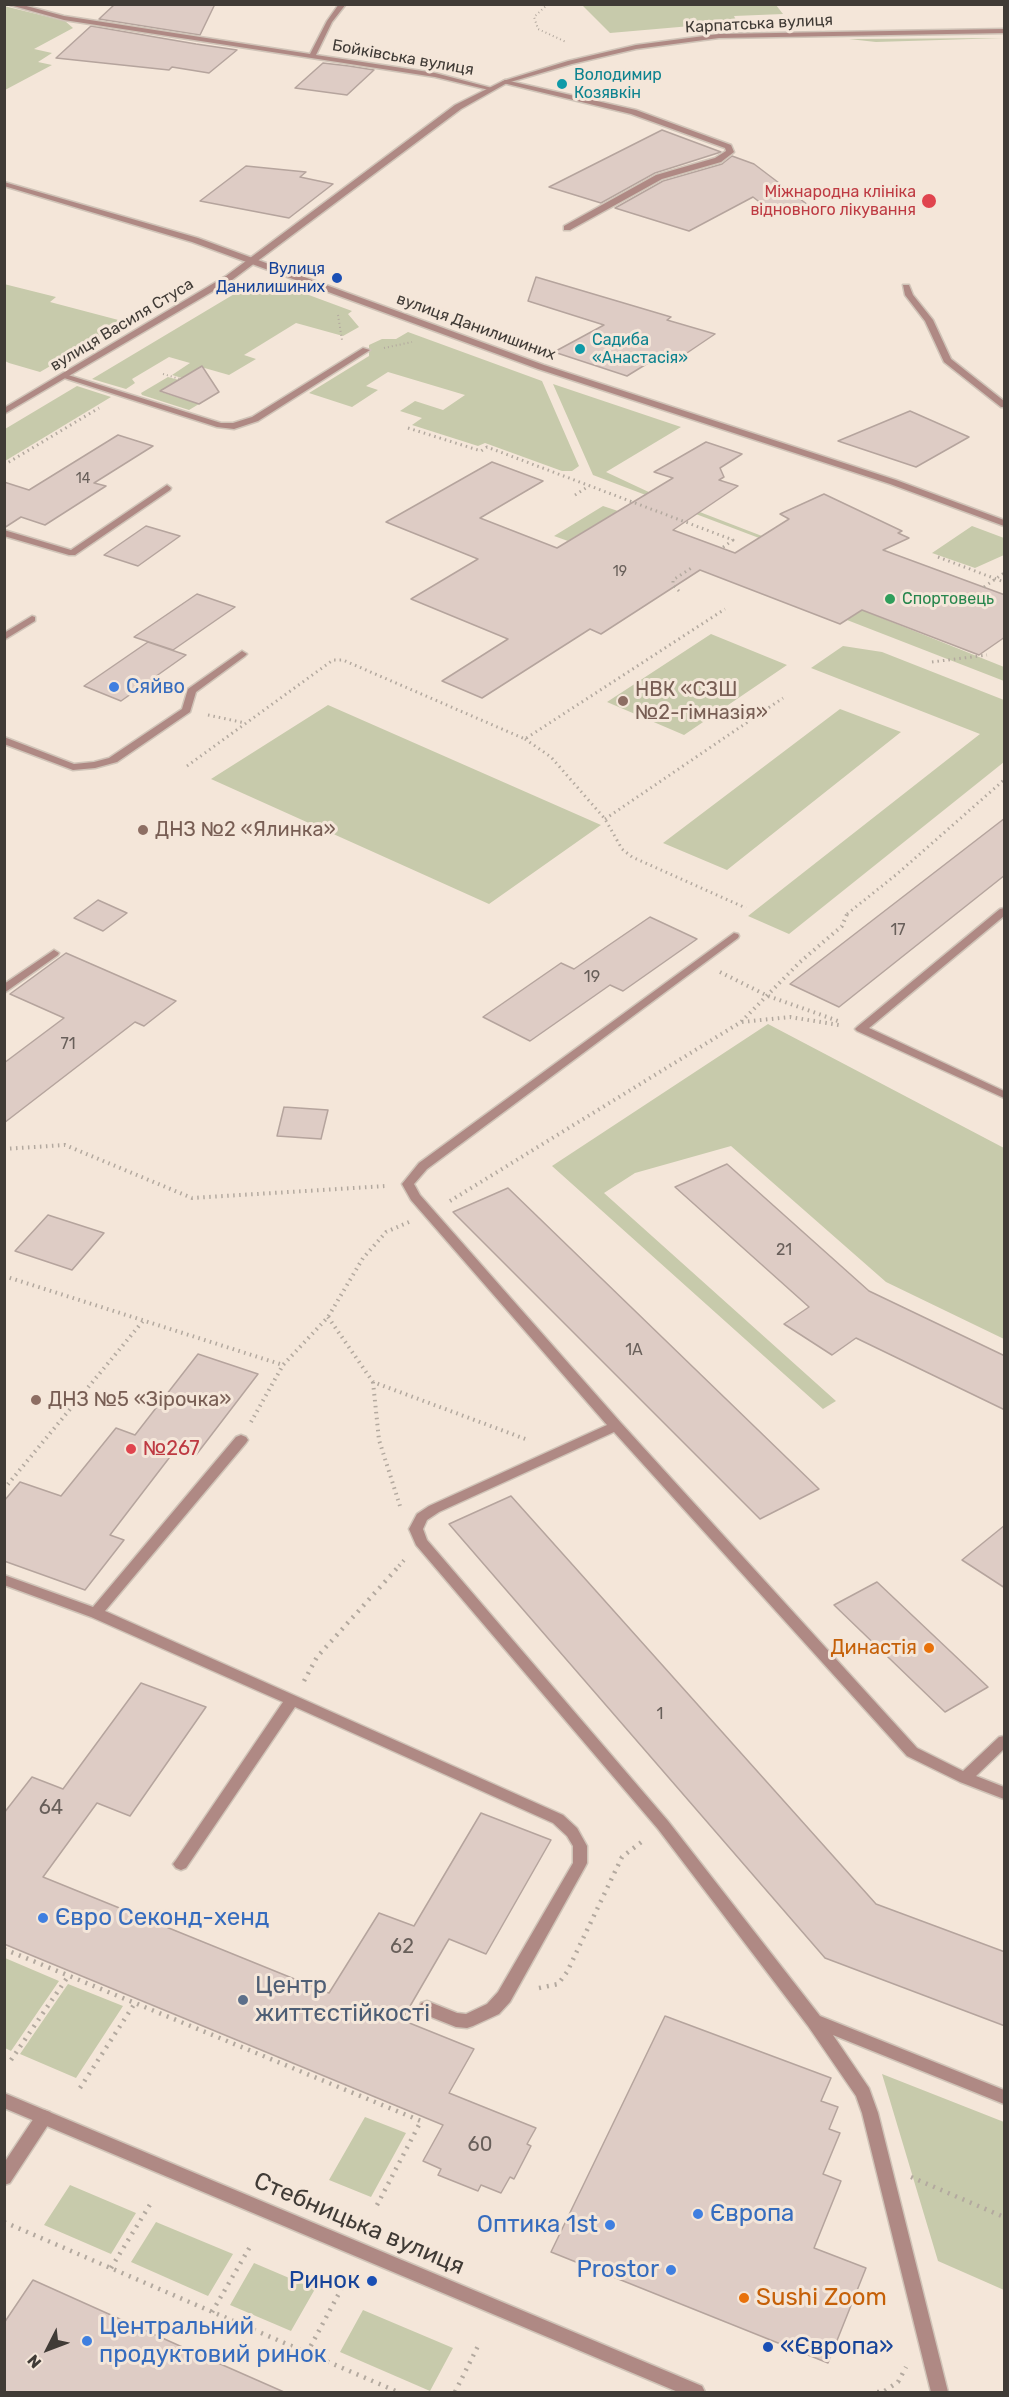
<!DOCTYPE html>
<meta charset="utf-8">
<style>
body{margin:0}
#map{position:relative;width:1009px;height:2397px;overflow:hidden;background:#f4e6d9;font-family:Rubik,sans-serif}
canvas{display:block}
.frame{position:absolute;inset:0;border:6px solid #403b36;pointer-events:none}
.north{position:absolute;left:18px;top:2319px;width:60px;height:60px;-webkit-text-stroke:4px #f4e6d9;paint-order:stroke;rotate:228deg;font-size:16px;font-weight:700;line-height:24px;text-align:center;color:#403b36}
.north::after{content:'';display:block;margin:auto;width:21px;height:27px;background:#403b36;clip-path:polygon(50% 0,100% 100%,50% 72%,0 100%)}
</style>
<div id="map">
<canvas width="1009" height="2397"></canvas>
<div class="frame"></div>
<div class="north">N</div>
</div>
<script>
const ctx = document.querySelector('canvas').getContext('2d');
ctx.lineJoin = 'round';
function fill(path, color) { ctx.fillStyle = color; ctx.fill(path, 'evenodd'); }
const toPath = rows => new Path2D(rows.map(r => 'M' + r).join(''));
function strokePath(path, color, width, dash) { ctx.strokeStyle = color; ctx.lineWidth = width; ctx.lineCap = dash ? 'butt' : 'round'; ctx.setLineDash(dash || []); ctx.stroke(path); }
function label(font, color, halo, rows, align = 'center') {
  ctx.font = font + ' Rubik,sans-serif'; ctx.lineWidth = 6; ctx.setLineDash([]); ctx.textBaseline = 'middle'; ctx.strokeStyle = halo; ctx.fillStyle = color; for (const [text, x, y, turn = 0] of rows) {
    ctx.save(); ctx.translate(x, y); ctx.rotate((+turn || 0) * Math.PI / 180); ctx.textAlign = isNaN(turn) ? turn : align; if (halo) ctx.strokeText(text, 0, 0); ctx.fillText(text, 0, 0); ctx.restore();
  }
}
fill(toPath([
 [776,5,783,14,734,16,737,22,610,33,582,5],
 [4,6,65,21,73,28,34,49,52,53,38,62,52,65,5,90],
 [1004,38,876,42,849,39],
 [271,281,352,311,348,314,359,327,343,336,296,323,244,355,256,359,229,375,201,367,182,378,172,375,190,363,169,357,132,379,135,383,126,389,92,379,251,284],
 [4,284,56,297,50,302,126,322,40,372,9,363,5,361],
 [408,332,542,381,579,466,572,471,562,471,485,443,478,446,412,425,422,418,400,411,415,401,443,410,465,395,388,372,366,386,378,390,352,407,309,393,369,356,369,345,382,339,396,339],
 [168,377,179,380,161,392,199,404,189,410,142,395,141,393],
 [553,384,681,427,606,472,653,494,762,536,759,538,593,475],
 [77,386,111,397,5,461,5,429],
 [603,506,618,511,568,541,554,536],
 [972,526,1004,538,1004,555,975,568,932,553],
 [862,610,1004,667,1004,681,847,620],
 [711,634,787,665,684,735,607,702],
 [843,646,882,652,1004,700,1004,762,789,934,748,916,980,734,811,668],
 [328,705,601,825,489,904,211,779],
 [840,709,901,732,727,870,663,843],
 [768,1024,1004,1148,1004,1339,886,1282,731,1146,635,1173,604,1193,836,1401,823,1409,552,1166],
 [5,1958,59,1981,11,2051,5,2048],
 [68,1984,123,2006,76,2078,20,2054],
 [882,2074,1004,2122,1004,2290,938,2261],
 [365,2117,406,2133,371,2197,329,2180],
 [70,2185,136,2213,111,2254,44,2225],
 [156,2222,233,2254,208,2296,131,2262],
 [254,2263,315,2289,291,2331,230,2305],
 [363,2310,453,2348,430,2391,340,2352]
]), '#c7caab');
const building = toPath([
 [115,4,215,4,200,35,99,19,115,4],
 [91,26,196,44,237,50,209,73,172,67,169,70,56,58,91,26],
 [323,63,349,66,374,70,347,95,295,88,323,63],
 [662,130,721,152,655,173,601,203,549,187,662,130],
 [732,156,754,164,812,208,776,215,753,197,689,231,615,208,663,181,722,164,732,156],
 [246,166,306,172,300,177,333,184,289,218,200,201,246,166],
 [536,277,671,317,667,320,715,334,681,357,666,352,627,376,554,352,604,325,528,301,536,277],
 [202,366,219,392,199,404,160,391,202,366],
 [910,411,969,437,916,467,838,441,910,411],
 [118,435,153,446,94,483,106,486,45,525,21,517,4,528,4,482,29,490,118,435],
 [706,442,742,454,720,468,724,477,719,480,738,486,673,530,735,553,789,519,780,514,824,494,902,531,898,533,909,538,883,550,1005,595,1005,637,979,655,862,610,840,624,700,570,601,634,590,629,482,698,442,681,508,639,411,599,478,559,386,522,492,462,543,481,480,518,557,548,673,478,654,472,706,442],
 [146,526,180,536,138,566,104,555,146,526],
 [197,594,235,607,173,650,134,637,197,594],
 [148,642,186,655,121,701,84,686,148,642],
 [1005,818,1005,875,839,1007,790,984,1005,818],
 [98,900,127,913,103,931,74,918,98,900],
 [650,917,697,939,623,991,610,985,530,1041,483,1017,561,963,574,969,650,917],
 [66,953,176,1001,144,1026,135,1022,4,1123,4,1063,64,1018,10,994,66,953],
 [284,1107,328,1110,321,1139,277,1136,284,1107],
 [727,1164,869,1291,1005,1356,1005,1410,856,1338,832,1355,784,1324,809,1307,675,1187,727,1164],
 [508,1188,819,1489,760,1519,453,1212,508,1188],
 [48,1215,104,1233,72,1270,15,1251,48,1215],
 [198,1354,258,1374,196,1455,176,1449,110,1535,124,1540,85,1590,4,1561,4,1501,20,1482,61,1496,116,1428,135,1435,198,1354],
 [511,1496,876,1904,1005,1952,1005,2026,825,1958,449,1524,511,1496],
 [1005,1525,1005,1588,962,1560,1005,1525],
 [877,1582,988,1687,945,1712,834,1605,877,1582],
 [141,1683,206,1707,130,1816,97,1803,43,1877,329,1993,379,1913,414,1926,481,1813,551,1840,486,1954,449,1939,402,2020,474,2049,449,2093,536,2128,527,2144,531,2146,514,2179,510,2177,501,2193,481,2185,478,2191,438,2175,441,2169,423,2161,443,2125,4,1944,4,1813,32,1777,63,1789,141,1683],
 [665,2016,831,2078,821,2101,838,2107,829,2129,840,2133,823,2174,841,2181,814,2248,866,2268,828,2363,551,2252,665,2016],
 [33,2280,209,2359,284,2392,4,2392,4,2323,33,2280]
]);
fill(building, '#deccc5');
strokePath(building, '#b5a49d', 1.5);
const service = toPath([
 [363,348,370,350,258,421,234,429,217,427,61,377,68,375,221,423,233,423,252,417,363,348],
 [167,485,171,488,170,490,75,555,69,555,4,536,4,530,71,550,167,485],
 [32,616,35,617,35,621,4,640,4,633,32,616],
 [242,651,247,654,245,656,196,692,190,712,117,762,95,768,73,770,4,744,4,737,74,764,94,762,109,758,182,709,188,689,242,651],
 [1004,908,1004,916,869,1028,1004,1091,1004,1098,857,1031,855,1029,857,1027,1000,909,1004,908],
 [734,933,738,934,739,936,738,938,427,1169,414,1184,420,1195,621,1423,917,1748,963,1771,999,1737,1004,1736,1004,1749,976,1776,1004,1787,1004,1799,960,1782,907,1756,614,1432,439,1512,427,1520,423,1529,427,1540,668,1821,820,2016,1004,2090,1004,2104,833,2035,869,2088,878,2113,948,2392,931,2392,862,2113,856,2096,808,2026,658,1829,416,1545,409,1529,417,1514,429,1506,607,1425,411,1200,402,1184,419,1163,734,933],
 [54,950,59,953,58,955,4,993,4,984,54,950],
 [241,1435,246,1437,248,1440,246,1443,105,1611,563,1815,577,1828,587,1846,587,1863,585,1867,510,2002,499,2014,473,2026,467,2028,456,2027,421,2013,419,2008,421,2003,427,2001,457,2013,466,2014,487,2004,498,1992,573,1863,573,1846,567,1836,553,1823,295,1707,186,1868,181,1870,176,1868,173,1864,176,1860,283,1702,91,1617,4,1585,4,1575,93,1607,236,1437,241,1435],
 [44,2110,50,2112,52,2117,50,2122,10,2183,4,2185,4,2163,38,2112,44,2110]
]);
const minor = toPath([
 [19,4,64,16,310,54,327,21,339,4,346,4,332,22,316,55,435,73,492,88,489,90,435,77,64,20,10,5,19,4],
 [505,80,636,110,731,145,734,152,721,162,662,179,570,230,564,230,564,226,656,175,715,158,726,151,725,148,631,114,503,83,502,82,505,80],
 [4,182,198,238,544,365,896,480,1004,520,1004,526,890,484,538,369,192,242,4,186,4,182],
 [903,285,909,285,913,295,933,320,951,359,1004,401,1004,407,1001,407,944,362,925,321,905,295,903,285]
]);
const tertiary = toPath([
 [1004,29,1004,33,719,38,636,49,572,64,507,83,461,109,232,280,4,414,4,408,226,276,455,105,503,81,568,61,636,45,719,34,1004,29],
 [4,2093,702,2386,705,2392,678,2392,4,2108,4,2093]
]);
strokePath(service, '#d0c4b8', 3);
strokePath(minor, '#d0c4b8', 3);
strokePath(tertiary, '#d0c4b8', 3);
strokePath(toPath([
 [548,4,534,17,538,29,566,42],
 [338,315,342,340],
 [384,348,412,342],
 [163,374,180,379]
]), '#b3a99f', 2, [1, 3]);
strokePath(toPath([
 [408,428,481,451,487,447,733,540,722,548],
 [4,465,99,408],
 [575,495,589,486],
 [938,557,1004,582],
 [984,587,1004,573],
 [679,591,673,585,673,580,693,567],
 [932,662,987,655],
 [208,715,245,723],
 [525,739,551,757,605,819,622,849,632,857,746,908],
 [187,766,333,660,343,660,525,739,725,609],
 [605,819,783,698],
 [847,914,897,874,1004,780]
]), '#b3a99f', 3, [1.5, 4]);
strokePath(toPath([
 [720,972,768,996,841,1022],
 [742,1022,790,1017,839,1025],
 [4,1149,65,1145,192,1198,386,1186],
 [450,1201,741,1022,800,962,842,926,848,912],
 [4,1276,283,1365],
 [328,1317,373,1382,528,1440],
 [373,1382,379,1440,400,1506],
 [251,1422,283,1365,328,1317,363,1258,386,1232,409,1222],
 [4,1489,143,1321],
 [399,1566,406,1558]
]), '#b3a99f', 4, [1.5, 4.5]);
strokePath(toPath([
 [304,1681,317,1657,400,1565],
 [4,1949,421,2121,376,2207],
 [539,1988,558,1984,567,1972,622,1857,644,1840],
 [11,2060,69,1975],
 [80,2088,135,2003],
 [911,2177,1004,2217],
 [4,2222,398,2392],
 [111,2268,151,2203],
 [212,2312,251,2245],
 [307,2353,344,2284],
 [455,2392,480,2342],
 [877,2392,883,2392,898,2382,906,2367]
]), '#b3a99f', 4.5, [2, 6]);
fill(service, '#af8984');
fill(minor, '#af8984');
fill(tertiary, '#af8984');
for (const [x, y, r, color] of [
 [562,84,6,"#0f9aa8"],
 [929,201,8,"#e0444e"],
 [337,278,6,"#1a4fb4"],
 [580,349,6,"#0f9aa8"],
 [890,599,6,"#2e9e5b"],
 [114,687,6,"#3f7fe0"],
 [623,701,6,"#8d6e63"],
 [143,830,6,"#8d6e63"],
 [36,1400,6,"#8d6e63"],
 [131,1449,6,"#e0444e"],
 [929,1648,6,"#e8710a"],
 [43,1918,6,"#3f7fe0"],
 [243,2000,6,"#5c6f8a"],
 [698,2214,6,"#3f7fe0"],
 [610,2225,6,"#3f7fe0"],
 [671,2270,6,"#3f7fe0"],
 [372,2281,6,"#1a4fb4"],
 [744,2298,6,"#e8710a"],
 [87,2341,6,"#3f7fe0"],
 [768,2347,6,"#1a4fb4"]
]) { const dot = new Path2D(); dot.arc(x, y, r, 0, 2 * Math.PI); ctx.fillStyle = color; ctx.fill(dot); strokePath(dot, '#f4e6d9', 2); }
label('14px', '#685f5a', null, [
 ["14",83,479],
 ["19",620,572]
]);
label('16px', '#403b36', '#f4e6d9', [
 ["Карпатська вулиця",759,24,-3],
 ["Бойківська вулиця",403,58,10],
 ["вулиця Василя Стуса",122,325,-31],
 ["вулиця Данилишиних",476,327,20]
]);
label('16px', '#0d838f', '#f4e6d9', [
 ["Володимир",574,75],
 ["Козявкін",574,93],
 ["Садиба",592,340],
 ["«Анастасія»",592,358]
], 'left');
label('16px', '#be3a42', '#f4e6d9', [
 ["Міжнародна клініка",916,192],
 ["відновного лікування",916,210]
], 'right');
label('16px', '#164399', '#f4e6d9', [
 ["Вулиця",325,269],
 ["Данилишиних",325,287]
], 'right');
label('16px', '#27864d', '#f4e6d9', [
 ["Спортовець",902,599]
], 'left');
label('16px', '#685f5a', null, [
 ["17",898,930],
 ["19",592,977],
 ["71",68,1044],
 ["21",784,1250],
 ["1А",634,1350],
 ["1",660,1714]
]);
label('20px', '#366cbe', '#f4e6d9', [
 ["Сяйво",126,687]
], 'left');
label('20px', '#785e54', '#f4e6d9', [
 ["НВК «СЗШ",635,690],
 ["№2-гімназія»",635,713],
 ["ДНЗ №2 «Ялинка»",155,830],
 ["ДНЗ №5 «Зірочка»",48,1400]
], 'left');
label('20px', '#be3a42', '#f4e6d9', [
 ["№267",143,1449]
], 'left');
label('20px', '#c56008', '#f4e6d9', [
 ["Династія",917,1648]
], 'right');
label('20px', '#685f5a', null, [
 ["64",51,1808],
 ["62",402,1947],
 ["60",480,2145]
]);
label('24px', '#366cbe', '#f4e6d9', [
 ["Євро Секонд-хенд",55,1918],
 ["Європа",710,2214],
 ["Оптика 1st",598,2225,"right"],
 ["Prostor",659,2270,"right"],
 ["Центральний",99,2327],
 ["продуктовий ринок",99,2355]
], 'left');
label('24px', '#4e5e75', '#f4e6d9', [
 ["Центр",255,1986],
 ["життєстійкості",255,2014]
], 'left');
label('24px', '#403b36', '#f4e6d9', [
 ["Стебницька вулиця",359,2224,23]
]);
label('24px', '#164399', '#f4e6d9', [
 ["Ринок",360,2281],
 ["«Європа»",780,2347,"left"]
], 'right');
label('24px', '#c56008', '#f4e6d9', [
 ["Sushi Zoom",756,2298]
], 'left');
</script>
